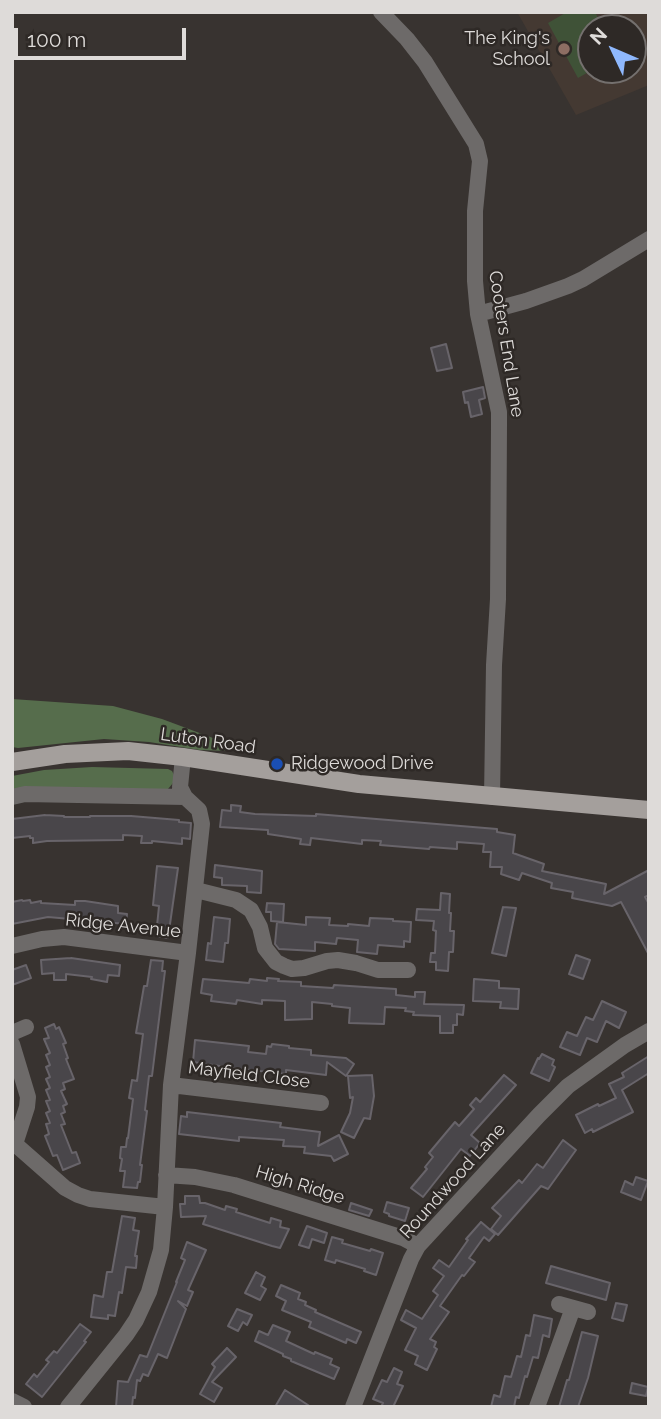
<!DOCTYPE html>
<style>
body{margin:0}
#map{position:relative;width:661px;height:1419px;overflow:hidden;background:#383330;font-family:Raleway,sans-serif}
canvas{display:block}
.frame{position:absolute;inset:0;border:14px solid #dedbd9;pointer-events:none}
.north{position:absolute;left:577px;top:14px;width:70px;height:70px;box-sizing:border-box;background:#2e2926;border:2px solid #74706e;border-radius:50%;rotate:314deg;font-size:19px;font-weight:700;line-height:28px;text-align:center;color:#dedbd9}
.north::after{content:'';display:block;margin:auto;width:24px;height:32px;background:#8fb8fd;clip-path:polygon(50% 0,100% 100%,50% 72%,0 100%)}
.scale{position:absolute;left:14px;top:28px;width:172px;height:32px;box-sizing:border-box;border:4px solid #dedbd9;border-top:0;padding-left:9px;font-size:21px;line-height:24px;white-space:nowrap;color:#dedbd9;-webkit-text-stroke:5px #2e2926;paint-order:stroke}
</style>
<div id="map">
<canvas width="661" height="1419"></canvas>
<div class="frame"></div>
<div class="north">N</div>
<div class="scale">100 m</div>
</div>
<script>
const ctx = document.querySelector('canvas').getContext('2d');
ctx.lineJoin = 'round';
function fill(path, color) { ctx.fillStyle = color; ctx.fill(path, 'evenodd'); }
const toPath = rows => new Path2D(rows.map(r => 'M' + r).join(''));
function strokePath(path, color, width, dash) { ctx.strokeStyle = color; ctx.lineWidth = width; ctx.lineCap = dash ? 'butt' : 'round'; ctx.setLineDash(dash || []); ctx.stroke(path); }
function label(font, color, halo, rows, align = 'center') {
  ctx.font = font + ' Raleway,sans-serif'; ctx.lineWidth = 5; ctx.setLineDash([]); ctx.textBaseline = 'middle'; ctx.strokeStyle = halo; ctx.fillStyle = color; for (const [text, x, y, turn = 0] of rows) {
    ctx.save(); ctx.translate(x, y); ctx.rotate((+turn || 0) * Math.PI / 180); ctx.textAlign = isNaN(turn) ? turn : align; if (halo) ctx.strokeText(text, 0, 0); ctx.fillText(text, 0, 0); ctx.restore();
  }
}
fill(toPath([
 [517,12,649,12,649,85,576,115],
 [591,28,633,28,633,70,591,70]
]), '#443932');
fill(toPath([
 [567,12,595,12,603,28,591,28,592,70,578,78,548,23]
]), '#3f5237');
fill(toPath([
 [12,699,113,706,162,719,213,738,232,749,227,751,200,750,149,742,104,739,18,748,12,747],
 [92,767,168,769,172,771,174,775,173,783,168,789,12,793,12,776,44,770]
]), '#566d4c');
const building = toPath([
 [446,344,452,368,437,371,431,348,446,344],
 [483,387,485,398,479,400,482,414,471,417,468,402,465,403,463,392,483,387],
 [231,805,241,806,240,812,255,814,316,816,316,814,497,829,497,832,515,835,513,853,544,864,542,871,606,884,604,894,649,870,649,895,645,897,649,904,649,955,621,902,612,906,572,898,573,892,551,888,552,883,522,873,519,880,501,874,502,867,490,867,491,852,483,852,484,844,457,842,457,849,430,847,429,849,380,845,381,841,362,840,362,844,311,838,310,845,300,844,301,839,268,834,268,830,220,827,222,810,231,811,231,805],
 [45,815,64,816,64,817,90,817,90,816,131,816,179,820,179,822,191,823,190,839,182,838,182,844,152,841,152,843,141,843,142,836,123,835,123,840,47,841,33,843,33,838,30,838,30,836,12,838,12,819,45,815],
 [215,865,262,871,261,893,247,892,247,886,222,885,222,878,214,877,215,865],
 [157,866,178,868,168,938,156,936,159,906,153,905,157,866],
 [441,893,450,894,449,913,451,913,450,931,454,931,453,952,449,952,448,971,436,970,436,962,430,962,431,953,435,953,436,931,433,930,434,921,416,920,417,909,440,910,441,893],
 [22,900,23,901,30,900,31,903,41,901,41,903,75,905,75,901,85,901,118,906,118,913,127,914,126,924,48,917,12,924,12,902,22,900],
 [267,903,284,904,283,922,271,921,271,912,266,912,267,903],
 [503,907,516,908,506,956,492,953,503,907],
 [214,917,230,919,228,943,225,943,223,962,206,960,208,943,211,944,214,917],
 [306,917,330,918,329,925,348,926,348,924,369,926,370,918,393,919,393,921,411,922,410,942,404,941,404,947,378,945,377,954,357,952,358,940,337,938,336,944,315,942,315,951,279,949,275,944,277,922,306,925,306,917],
 [576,955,590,960,583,979,569,974,576,955],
 [71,958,120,965,119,976,108,975,107,982,91,979,92,977,66,974,66,980,54,980,54,973,42,974,41,960,71,958],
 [151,960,163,961,162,971,165,971,152,1076,149,1076,145,1110,147,1111,140,1165,142,1165,140,1182,138,1182,137,1188,123,1187,125,1171,120,1171,122,1159,120,1158,121,1147,126,1147,127,1138,128,1138,133,1099,129,1098,132,1080,137,1081,143,1034,136,1033,144,986,147,986,151,960],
 [26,965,31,978,12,985,12,970,26,965],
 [267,978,279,979,278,981,301,982,301,986,333,988,334,985,396,989,396,995,415,997,415,992,425,992,424,1004,464,1005,463,1015,457,1014,457,1025,453,1025,453,1033,440,1033,440,1016,413,1015,414,1012,405,1011,406,1008,385,1007,384,1024,349,1023,350,1008,332,1006,332,1004,312,1002,312,1019,285,1020,285,1001,262,1000,262,1004,237,1000,236,1004,211,1001,212,995,201,993,203,979,249,983,250,979,267,981,267,978],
 [474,979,499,981,499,988,519,989,518,1009,500,1008,501,1002,473,1001,474,979],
 [602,1001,626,1012,619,1028,606,1021,597,1042,587,1038,580,1055,560,1047,567,1032,577,1036,586,1017,593,1020,602,1001],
 [54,1024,56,1029,59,1027,66,1043,63,1044,68,1058,66,1059,74,1079,63,1083,65,1089,61,1091,67,1104,63,1106,65,1112,61,1114,65,1124,61,1125,72,1153,76,1152,80,1163,63,1170,57,1155,53,1156,45,1136,49,1134,46,1124,50,1123,46,1113,50,1111,46,1101,50,1100,46,1090,50,1088,46,1079,50,1077,46,1067,50,1065,46,1055,50,1053,44,1039,49,1038,45,1028,54,1024],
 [195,1040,249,1046,248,1052,266,1054,267,1046,271,1047,272,1044,289,1046,289,1048,311,1050,311,1055,346,1058,354,1064,346,1076,327,1062,326,1075,286,1070,286,1074,233,1068,193,1062,195,1040],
 [542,1054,554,1060,552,1065,555,1067,549,1081,531,1073,538,1058,539,1059,542,1054],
 [649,1056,649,1073,622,1090,633,1112,593,1132,592,1129,585,1133,576,1115,598,1104,599,1106,616,1098,609,1084,624,1077,622,1073,649,1056],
 [372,1075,374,1096,370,1119,364,1118,354,1138,341,1132,350,1113,353,1097,350,1098,348,1076,372,1075],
 [504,1075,516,1085,471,1135,480,1143,470,1156,461,1149,423,1197,411,1188,427,1169,425,1167,433,1157,429,1153,455,1122,459,1126,474,1109,470,1105,476,1098,480,1102,504,1075],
 [187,1112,281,1123,280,1127,320,1132,318,1146,339,1135,348,1154,334,1161,331,1156,304,1153,305,1147,283,1146,284,1140,239,1137,239,1141,179,1134,181,1116,187,1117,187,1112],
 [563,1140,576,1150,548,1189,541,1186,498,1235,491,1229,501,1216,492,1208,519,1180,522,1183,537,1164,543,1168,563,1140],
 [636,1177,648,1181,641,1200,621,1192,625,1181,633,1185,636,1177],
 [185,1196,199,1196,200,1203,205,1203,225,1210,226,1206,237,1209,236,1212,270,1223,271,1218,281,1221,280,1227,289,1229,280,1248,272,1246,203,1224,206,1216,181,1217,180,1204,185,1204,185,1196],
 [387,1202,409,1208,405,1221,389,1216,389,1214,384,1212,387,1202],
 [351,1203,372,1210,369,1216,349,1210,351,1203],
 [122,1216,135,1218,133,1230,139,1231,135,1256,137,1256,136,1268,126,1267,122,1293,119,1292,115,1316,108,1315,108,1319,91,1317,94,1295,103,1297,107,1272,112,1272,122,1216],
 [481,1222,495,1234,489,1241,484,1237,469,1258,475,1262,464,1276,462,1275,440,1306,449,1312,430,1339,436,1342,434,1347,437,1349,427,1370,415,1364,418,1356,405,1350,416,1328,401,1320,406,1310,422,1319,438,1295,433,1291,444,1276,433,1268,439,1260,449,1267,468,1240,466,1239,481,1222],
 [307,1226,327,1233,324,1243,312,1239,309,1248,299,1245,307,1226],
 [332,1237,343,1240,342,1243,370,1251,371,1249,383,1253,376,1275,364,1271,365,1269,336,1260,335,1263,325,1260,332,1237],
 [187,1242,206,1250,188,1290,193,1292,187,1306,178,1301,186,1309,167,1358,158,1354,148,1376,143,1374,140,1381,137,1380,135,1398,133,1397,132,1407,116,1407,118,1381,128,1382,140,1355,147,1357,177,1282,176,1282,185,1260,181,1258,187,1242],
 [551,1266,610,1283,606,1300,546,1283,551,1266],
 [256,1272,265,1277,261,1286,266,1289,260,1300,245,1293,256,1272],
 [281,1285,300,1293,298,1299,306,1302,305,1305,316,1310,315,1312,361,1332,356,1343,347,1339,346,1343,309,1327,311,1322,282,1310,286,1301,276,1296,281,1285],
 [616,1303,627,1305,623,1321,612,1318,616,1303],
 [237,1309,252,1315,247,1325,243,1322,238,1331,228,1326,237,1309],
 [534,1315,552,1319,549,1337,543,1335,538,1358,533,1357,527,1377,525,1376,519,1398,516,1397,514,1407,491,1407,494,1395,500,1397,505,1376,511,1377,517,1356,521,1357,526,1335,530,1336,534,1315],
 [80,1324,91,1332,84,1341,86,1342,42,1397,26,1384,34,1374,37,1377,49,1362,46,1360,54,1351,57,1353,80,1324],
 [273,1325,290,1332,286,1341,314,1354,315,1352,332,1359,330,1364,339,1368,334,1379,291,1361,291,1359,283,1356,283,1354,255,1341,259,1331,268,1335,273,1325],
 [582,1332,598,1336,588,1378,578,1407,559,1407,567,1380,569,1380,582,1332],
 [227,1348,236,1357,212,1382,222,1388,214,1402,200,1394,215,1367,212,1364,227,1348],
 [394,1368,402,1372,397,1384,403,1386,393,1407,381,1407,383,1403,373,1399,382,1380,387,1382,394,1368],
 [632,1383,648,1387,646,1396,630,1393,632,1383],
 [285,1390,311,1407,275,1407,285,1390]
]);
fill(building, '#49464a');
strokePath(building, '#68646a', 2);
strokePath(toPath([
 [381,12,407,39,425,62,476,144,480,161,475,211,475,281,478,314,499,412,499,425,498,599,494,665,492,797],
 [478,314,526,301,568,286,583,279,649,239],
 [12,797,25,794,185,797],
 [196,890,236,900,251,910,260,927,265,948,276,962,284,966,292,969,304,968,327,961,338,960,356,963,378,970,408,970],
 [12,946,42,939,64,937,188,953],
 [12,1033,26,1027],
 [12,1044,28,1097,27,1107,15,1144,12,1146],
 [171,1085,321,1103],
 [15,1144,65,1188,78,1195,90,1199,165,1207],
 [166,1175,195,1177,234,1185,403,1238,418,1246],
 [559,1304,588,1312],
 [12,1401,24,1407],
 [68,1407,126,1335,136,1320,149,1292,161,1250,165,1207,171,1085,188,953,202,824,199,810,185,797,180,787,183,757],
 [353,1407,411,1259,418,1246,539,1115,568,1086,625,1045,649,1031],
 [537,1407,573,1308]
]), '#6d6a69', 16);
strokePath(toPath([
 [12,762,65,754,128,751,183,757,359,784,649,810]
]), '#a49f9c', 18);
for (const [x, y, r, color] of [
 [564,49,7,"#8d6e63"],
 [277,764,7,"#1a4fb4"]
]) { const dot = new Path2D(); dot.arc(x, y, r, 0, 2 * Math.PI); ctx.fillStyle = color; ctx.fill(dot); strokePath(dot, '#2e2926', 2.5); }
label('18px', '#dedbd9', '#2e2926', [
 ["The King's",550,39],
 ["School",550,60],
 ["Ridgewood Drive",291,764,"left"]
], 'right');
label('18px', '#dedbd9', '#2e2926', [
 ["Cooters End Lane",506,344,81],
 ["Luton Road",208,741,8],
 ["Ridge Avenue",123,926,6],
 ["Mayfield Close",249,1075,7],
 ["Roundwood Lane",453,1181,-48],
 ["High Ridge",300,1185,17]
]);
</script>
